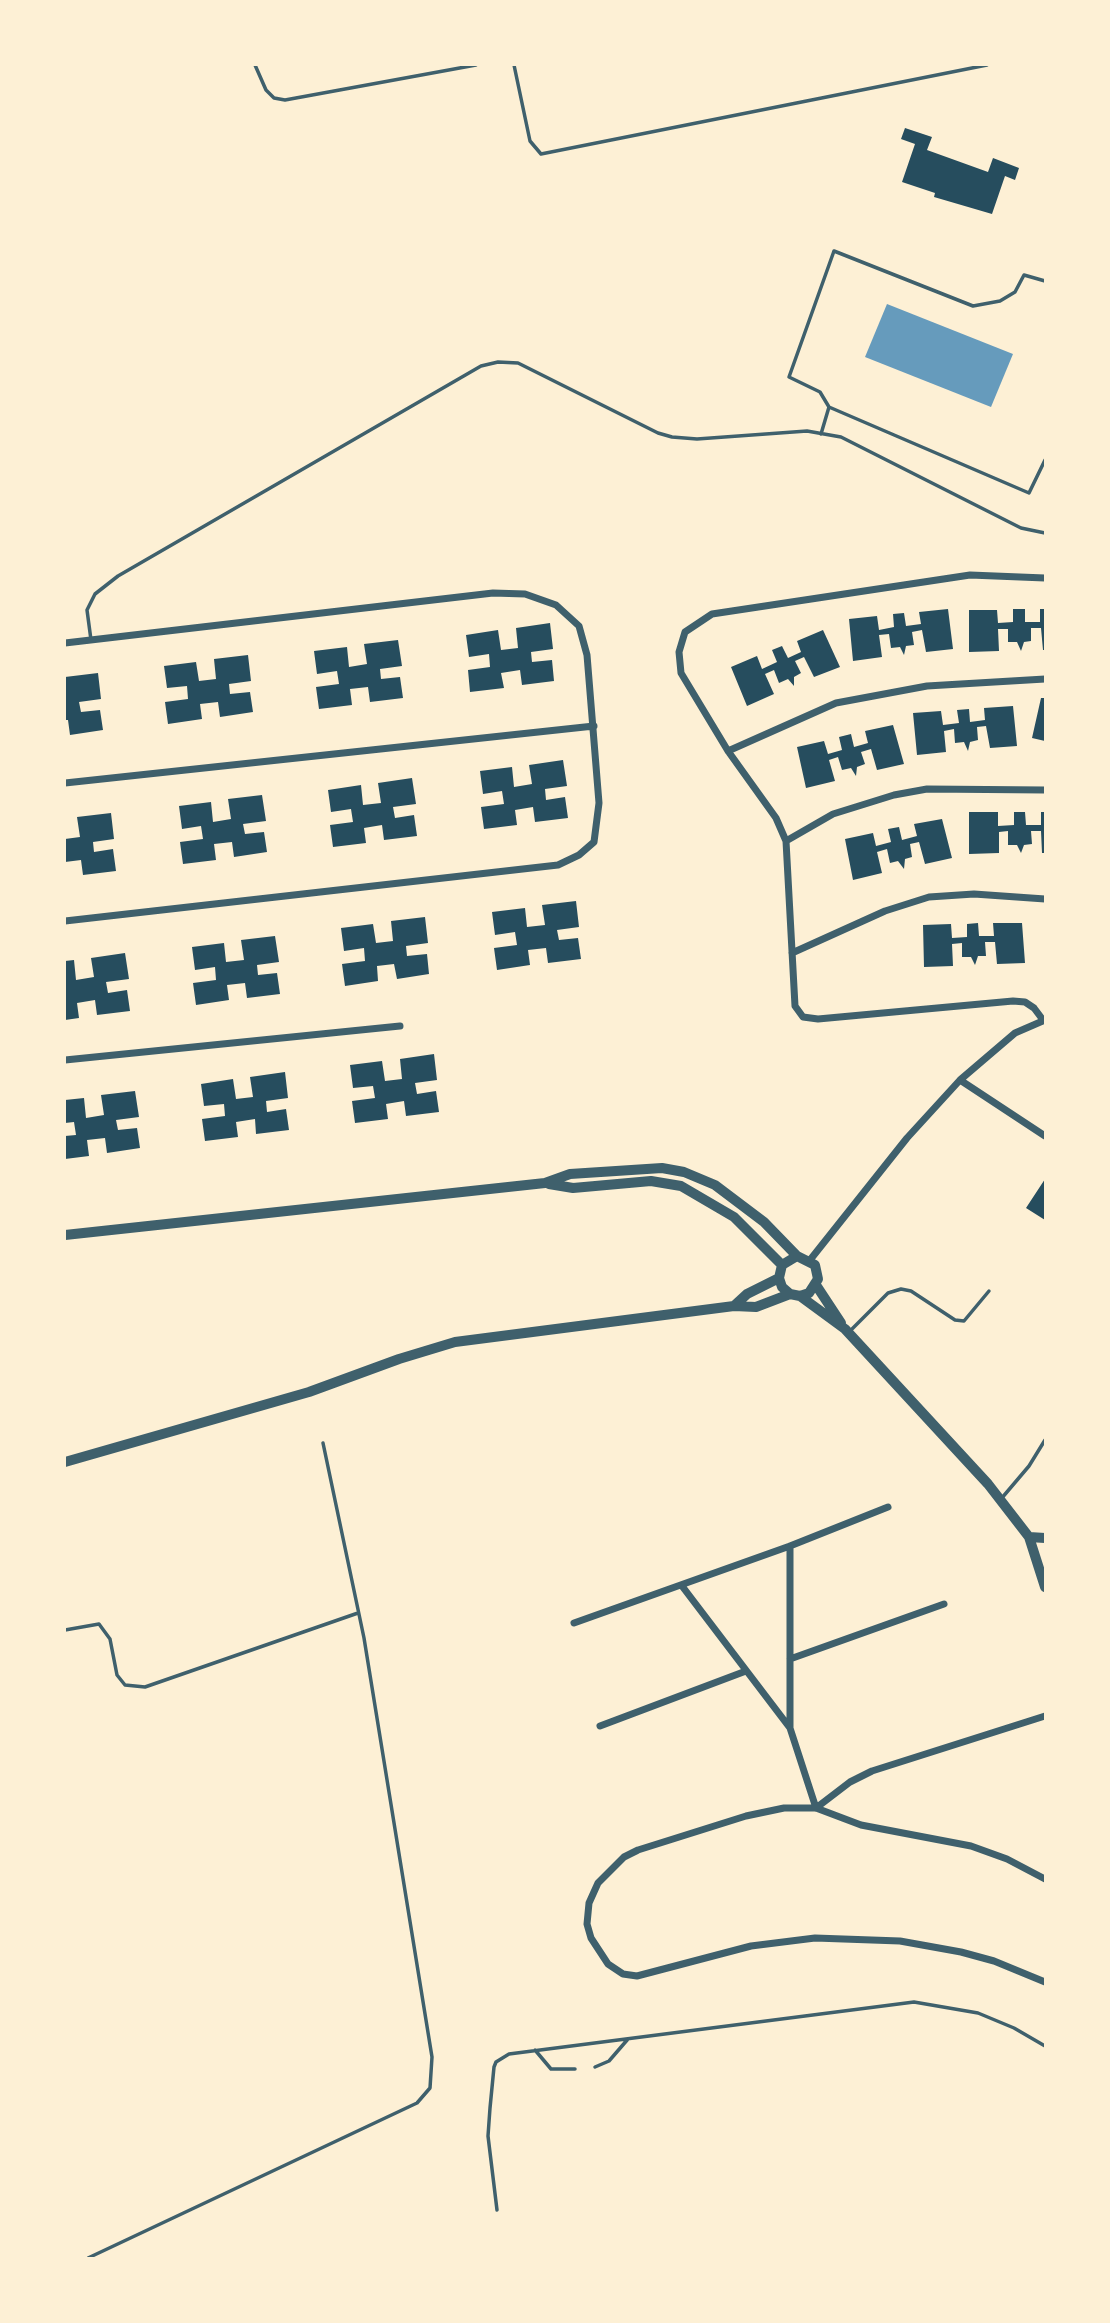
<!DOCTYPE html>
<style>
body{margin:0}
#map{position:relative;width:1110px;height:2323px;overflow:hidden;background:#fdf0d5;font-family:"Noto Sans",sans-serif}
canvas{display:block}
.frame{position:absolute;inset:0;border:66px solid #fdf0d5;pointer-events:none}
</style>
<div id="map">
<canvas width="1110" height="2323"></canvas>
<div class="frame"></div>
</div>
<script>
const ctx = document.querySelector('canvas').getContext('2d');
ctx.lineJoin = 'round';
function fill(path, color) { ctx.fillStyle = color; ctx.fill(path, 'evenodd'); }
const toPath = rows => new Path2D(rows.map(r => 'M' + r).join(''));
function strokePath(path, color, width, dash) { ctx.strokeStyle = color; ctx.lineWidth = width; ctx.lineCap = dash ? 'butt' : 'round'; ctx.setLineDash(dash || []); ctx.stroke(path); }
fill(toPath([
 [887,304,1013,354,991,407,865,357]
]), '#669bbc');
fill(toPath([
 [905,128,932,137,927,150,988,172,993,158,1019,168,1015,180,1005,176,992,214,934,197,935,193,902,182,915,144,901,139],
 [948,609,953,649,926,652,922,630,912,632,914,645,906,646,904,655,900,647,891,648,889,634,879,635,882,657,853,661,849,619,877,616,879,630,894,627,893,614,904,613,906,626,921,624,919,612],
 [1013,609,1025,609,1025,622,1040,622,1040,609,1045,609,1045,650,1043,650,1041,628,1031,628,1031,641,1024,642,1021,651,1017,642,1008,642,1008,629,998,629,999,651,969,652,969,610,997,610,998,623,1013,622],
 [550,623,553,649,531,652,532,662,552,660,554,681,522,685,520,670,501,673,504,688,470,692,468,670,490,667,489,654,469,657,466,635,498,630,501,650,518,648,516,628],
 [823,630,840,667,814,677,804,657,795,661,801,673,794,677,794,686,788,679,779,683,774,670,765,674,774,694,747,706,731,667,757,656,762,669,777,662,772,650,782,646,788,658,801,652,797,641],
 [398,640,402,666,380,669,381,679,400,677,403,698,370,702,368,687,350,689,352,705,319,709,316,687,339,684,337,671,317,674,314,651,347,647,349,667,367,664,364,644],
 [248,655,251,681,229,684,230,694,250,692,253,712,220,717,218,702,200,704,202,719,168,724,165,702,188,699,187,686,167,688,164,666,196,662,199,681,216,679,214,659],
 [98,673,101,699,79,702,81,712,100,710,103,730,70,735,68,720,65,720,65,677],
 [1041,698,1045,698,1045,741,1032,738],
 [1013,706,1017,746,990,748,986,726,977,727,978,740,970,742,968,751,964,742,955,743,954,729,944,731,946,752,917,755,913,713,941,711,943,725,959,723,957,710,969,709,970,722,985,720,984,708],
 [893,725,904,764,877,770,871,749,861,752,865,764,857,767,856,776,851,768,842,770,838,757,829,760,835,781,806,788,797,747,824,741,828,754,842,750,839,737,851,734,854,747,868,743,865,731],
 [563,760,567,786,545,789,546,800,565,797,568,818,535,822,533,807,515,810,517,825,484,829,481,807,504,804,502,791,483,794,480,771,512,767,514,787,532,784,529,765],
 [412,778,416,804,393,807,395,818,414,815,417,836,384,840,382,825,364,828,366,843,333,847,330,825,353,822,351,809,331,812,328,790,361,785,363,805,381,803,378,783],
 [262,795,266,821,243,824,245,834,264,832,267,852,234,857,232,842,214,844,216,860,183,864,180,842,203,839,201,826,182,829,179,806,211,802,213,822,231,819,228,799],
 [969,812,998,812,998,826,1014,825,1014,812,1025,812,1026,825,1041,825,1041,812,1045,812,1045,853,1042,853,1041,831,1031,831,1032,844,1024,845,1021,853,1017,845,1008,845,1008,831,999,832,999,853,969,854],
 [111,813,114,839,93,842,94,852,113,849,116,871,83,875,81,860,65,862,65,839,80,837,77,817],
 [942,819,952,858,925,864,919,842,910,844,912,857,905,859,904,869,898,861,890,863,887,849,877,852,882,873,853,880,845,839,873,833,876,846,891,842,888,829,899,827,902,840,917,836,914,824],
 [576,901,579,927,557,930,559,940,578,938,581,959,548,963,546,948,528,950,530,965,497,970,494,948,517,945,515,932,495,935,492,912,525,908,527,927,545,925,542,905],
 [425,917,428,943,406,946,407,956,427,954,429,974,397,979,394,964,377,966,378,981,345,986,342,964,365,961,364,948,344,951,341,928,373,924,376,943,393,941,391,921],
 [978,923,979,936,994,936,993,923,1022,923,1025,963,997,964,995,942,985,942,986,956,978,956,975,965,971,957,962,957,962,943,952,944,953,966,924,967,923,925,951,924,952,938,967,937,967,924],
 [275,936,279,962,257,965,258,975,277,973,280,994,247,998,245,983,227,985,229,1000,196,1005,193,983,216,980,215,967,195,970,192,947,224,943,226,962,244,960,241,940],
 [125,953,129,979,106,982,108,993,127,990,130,1011,97,1015,95,1000,77,1003,79,1018,65,1020,65,961,74,960,76,980,94,977,91,958],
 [434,1054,437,1080,415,1083,417,1094,436,1091,439,1112,406,1116,404,1101,386,1104,388,1119,355,1123,352,1101,375,1098,373,1086,353,1088,350,1065,382,1061,385,1081,402,1079,400,1059],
 [285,1072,288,1098,266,1101,267,1112,286,1109,289,1130,256,1134,255,1119,236,1122,238,1137,205,1141,202,1119,225,1116,224,1104,204,1106,201,1084,233,1079,236,1099,253,1097,250,1077],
 [135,1091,139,1117,116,1120,118,1130,137,1128,140,1148,107,1153,105,1138,87,1140,89,1156,65,1159,65,1136,76,1135,74,1122,65,1123,65,1100,84,1098,86,1118,104,1115,101,1095],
 [1045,1179,1045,1220,1026,1208]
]), '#264d5e');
strokePath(toPath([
 [255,65,266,90,274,98,285,100,476,65],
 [514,65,530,141,541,154,987,65],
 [1045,281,1024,275,1015,292,1000,301,973,306,834,251,789,377,820,392,829,407,1029,493,1045,460],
 [821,434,829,407],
 [91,640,87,610,95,594,118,576,481,366,498,362,518,363,658,433,672,437,697,439,807,431,841,437,1021,528,1045,533],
 [850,1331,888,1293,901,1289,911,1291,955,1320,964,1321,989,1291],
 [1001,1499,1029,1466,1045,1440],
 [65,1630,99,1624,110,1639,117,1675,125,1685,145,1687,358,1613],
 [535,2050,551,2069,575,2069],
 [595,2067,609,2061,628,2039],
 [497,2210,488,2136,490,2108,494,2067,496,2062,509,2054,914,2002,978,2013,1014,2028,1045,2046],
 [88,2258,417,2103,430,2088,432,2057,364,1638,323,1443]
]), '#3f606c', 3.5);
strokePath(toPath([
 [65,643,493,593,525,594,556,605,579,626,587,655,599,803,594,842,579,855,558,865,65,921],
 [728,751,836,703,927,686,1045,679],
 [65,783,594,726],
 [786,841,833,814,894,795,927,789,1045,790],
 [792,953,885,911,929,897,974,894,1045,899],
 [1043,1020,1034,1008,1025,1002,1013,1001,818,1019,803,1017,795,1006,786,841,776,818,728,751,681,673,679,652,685,632,712,614,970,575,1045,578],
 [65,1060,400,1026],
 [960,1080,1045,1136],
 [810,1260,907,1138,960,1080,1015,1033,1045,1020],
 [790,1546,790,1727],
 [682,1586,790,1728,816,1808],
 [574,1623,790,1546,888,1507],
 [790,1659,944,1604],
 [600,1726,746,1671],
 [816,1808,850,1782,872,1771,1045,1716],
 [1045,1879,1007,1859,971,1846,861,1825,816,1808,784,1808,746,1816,638,1850,624,1857,598,1883,589,1903,587,1924,591,1938,608,1964,623,1974,637,1976,751,1946,815,1938,900,1941,961,1952,994,1961,1045,1982]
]), '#3f606c', 7);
strokePath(toPath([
 [549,1184,573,1188,651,1181,681,1186,734,1217,782,1265],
 [65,1235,545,1183,570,1174,662,1168,684,1172,715,1185,764,1222,797,1256],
 [816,1285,841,1323],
 [800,1296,809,1293,818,1279,815,1265,797,1256,782,1265,779,1278,782,1287,790,1294,800,1296,845,1329,988,1484,1029,1537,1045,1587],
 [734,1306,747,1294,779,1278],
 [65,1462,309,1392,399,1359,455,1342,734,1306,756,1307,790,1294],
 [1029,1537,1045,1538]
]), '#3f606c', 10);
</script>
